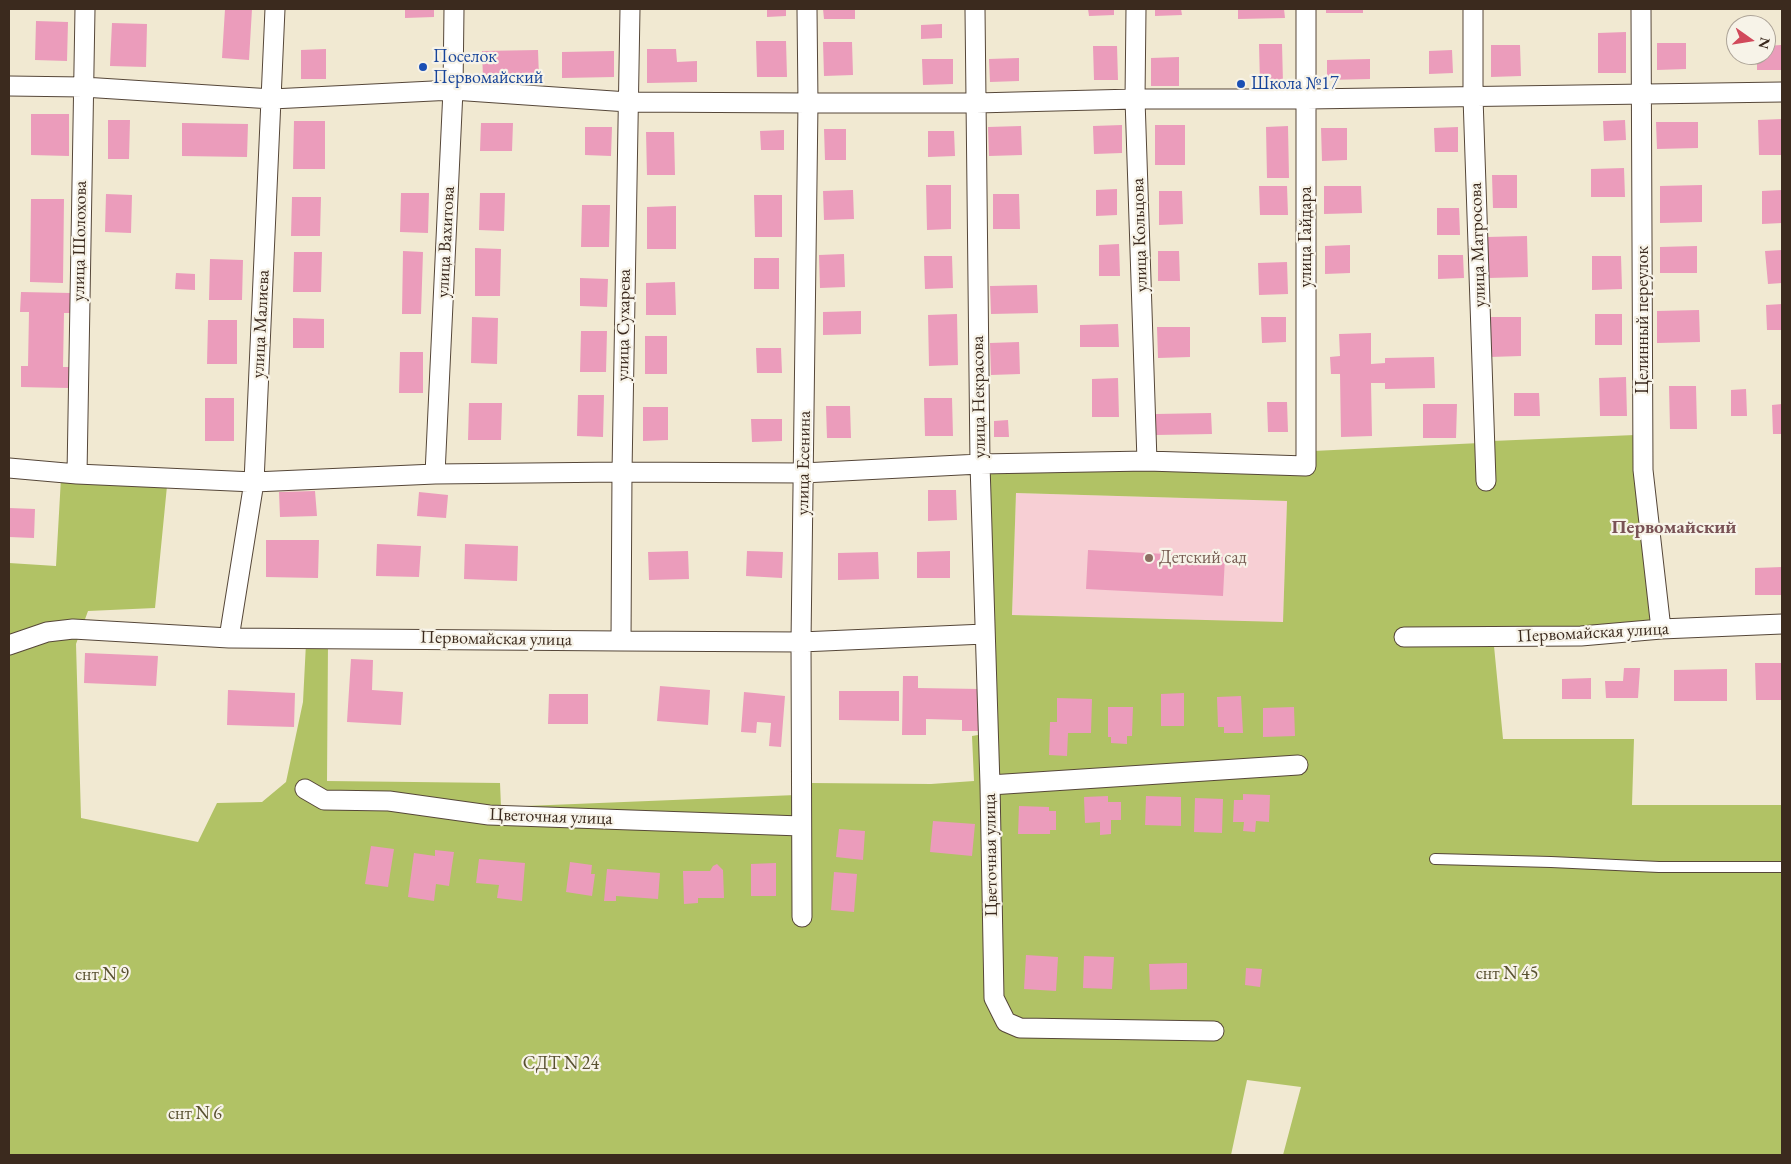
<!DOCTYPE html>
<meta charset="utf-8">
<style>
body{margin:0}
#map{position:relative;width:1791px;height:1164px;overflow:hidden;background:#f1e9d2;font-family:"EB Garamond",serif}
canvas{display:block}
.frame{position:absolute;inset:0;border:10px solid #3b2a1e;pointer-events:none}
.north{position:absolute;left:1726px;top:15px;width:50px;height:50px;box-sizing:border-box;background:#f7f3e8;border:1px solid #aca397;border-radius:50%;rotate:103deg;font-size:14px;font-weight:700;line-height:20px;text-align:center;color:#3b2a1e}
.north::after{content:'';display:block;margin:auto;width:18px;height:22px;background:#d1495b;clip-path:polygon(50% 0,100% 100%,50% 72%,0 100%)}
</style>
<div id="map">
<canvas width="1791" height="1164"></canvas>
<div class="frame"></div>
<div class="north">N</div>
</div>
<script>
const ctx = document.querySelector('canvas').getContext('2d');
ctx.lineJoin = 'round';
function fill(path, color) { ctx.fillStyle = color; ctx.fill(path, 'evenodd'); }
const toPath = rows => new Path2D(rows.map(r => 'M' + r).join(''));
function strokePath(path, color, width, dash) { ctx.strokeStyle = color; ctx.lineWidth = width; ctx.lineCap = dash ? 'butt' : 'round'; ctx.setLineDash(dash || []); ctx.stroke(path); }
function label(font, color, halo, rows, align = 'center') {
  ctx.font = font + ' "EB Garamond",serif'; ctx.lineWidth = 4.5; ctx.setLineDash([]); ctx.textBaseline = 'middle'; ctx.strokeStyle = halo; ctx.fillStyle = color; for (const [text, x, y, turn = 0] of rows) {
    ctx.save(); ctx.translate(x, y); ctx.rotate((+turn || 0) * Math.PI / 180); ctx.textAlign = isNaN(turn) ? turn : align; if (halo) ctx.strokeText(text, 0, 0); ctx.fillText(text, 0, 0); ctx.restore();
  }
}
fill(toPath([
 [1016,493,1287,501,1283,623,1012,615]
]), '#f7cfd4');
fill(toPath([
 [1635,435,1656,625,1494,646,1503,739,1634,739,1632,805,1782,805,1782,1155,1283,1155,1301,1087,1247,1080,1231,1155,9,1155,9,563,56,566,61,478,167,486,155,608,88,611,76,644,81,818,198,842,217,803,262,802,286,782,303,702,306,643,328,644,327,781,500,783,501,807,796,795,810,783,931,784,974,781,972,736,984,734,979,469,1147,468,1313,473,1313,451,1480,443,1492,441],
 [1016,493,1287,501,1283,622,1012,615]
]), '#b1c265');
fill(toPath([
 [225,9,252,9,249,60,222,58],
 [405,9,434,9,434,17,405,18],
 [767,9,786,9,786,16,767,17],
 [823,9,855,9,855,19,824,19],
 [1088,9,1114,9,1114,15,1089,16],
 [1155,9,1181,9,1182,15,1155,16],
 [1238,9,1284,9,1285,18,1238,19],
 [1326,9,1363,9,1363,13,1326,13],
 [36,21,68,22,67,61,35,60],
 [112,23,147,24,146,67,110,66],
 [942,24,942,38,921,39,921,25],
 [1626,32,1626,73,1598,73,1598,33],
 [756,41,786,41,787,77,757,77],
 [823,42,852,42,853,75,824,76],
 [1657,43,1686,43,1686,69,1657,70],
 [1259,44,1282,44,1283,83,1260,84],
 [1491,45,1520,45,1521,76,1491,77],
 [1781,45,1782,70,1757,70,1757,55,1766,55,1766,46],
 [1093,46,1117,46,1118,80,1094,80],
 [326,49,326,79,301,79,301,50],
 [647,49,676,49,677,62,697,61,697,82,647,83],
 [538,50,539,77,483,78,482,51],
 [1452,50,1453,73,1429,74,1429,51],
 [614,51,614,77,562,78,562,52],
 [1179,57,1179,86,1151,86,1151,58],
 [1019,58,1019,81,990,82,989,59],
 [922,59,953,59,953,84,923,85],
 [1370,59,1370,79,1327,80,1327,60],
 [31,114,69,114,69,156,31,155],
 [1782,119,1782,155,1759,155,1758,120],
 [108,120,130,120,129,159,108,159],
 [1625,120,1626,140,1604,141,1603,121],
 [294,121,325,121,325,169,293,169],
 [1656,122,1698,122,1698,148,1657,149],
 [182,123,248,124,247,157,182,156],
 [481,123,513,123,512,151,480,151],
 [1122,125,1122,153,1094,154,1093,126],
 [1155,125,1185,125,1185,165,1155,165],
 [1021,126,1022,155,989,156,988,127],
 [1288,126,1289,178,1267,178,1266,127],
 [585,127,612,127,611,156,585,155],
 [1458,127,1458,152,1435,152,1434,128],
 [1321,128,1347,128,1347,160,1322,161],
 [824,129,846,129,846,160,825,160],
 [784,130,784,150,761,150,760,131],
 [928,131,954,131,955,156,928,157],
 [646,132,674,132,675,175,647,175],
 [1624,168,1625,197,1591,197,1591,169],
 [1492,175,1517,175,1517,208,1493,208],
 [926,185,951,185,951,229,927,230],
 [1702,185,1702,222,1660,223,1660,186],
 [1259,186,1287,186,1288,215,1260,215],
 [1324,186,1361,186,1362,213,1324,214],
 [1117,189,1117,215,1096,216,1096,190],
 [853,190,854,219,824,220,823,191],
 [1782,190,1782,223,1762,224,1762,191],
 [1159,191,1182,191,1183,224,1159,225],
 [401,193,429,193,428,233,400,232],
 [480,193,505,193,504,231,479,230],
 [106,194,132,195,131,233,105,232],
 [993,194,1019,194,1020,229,993,229],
 [754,195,782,195,782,237,755,237],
 [292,197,321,197,320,236,291,236],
 [31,199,64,199,63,283,30,282],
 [582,205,610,205,609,247,581,247],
 [676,206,676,249,647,249,647,207],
 [1437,208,1459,208,1460,235,1437,235],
 [1527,236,1528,277,1488,278,1487,237],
 [1119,244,1120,276,1099,276,1099,245],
 [1350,245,1350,273,1325,274,1325,246],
 [1697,246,1697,273,1660,273,1660,247],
 [475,248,501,249,500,296,475,296],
 [1782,250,1782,283,1768,284,1765,251],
 [403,251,423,252,421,314,402,314],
 [1158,251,1179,251,1180,281,1158,281],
 [294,252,322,252,321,292,293,292],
 [844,254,845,287,820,288,819,255],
 [1438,255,1463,255,1464,278,1438,279],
 [924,256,952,256,953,288,925,289],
 [1592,256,1621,256,1622,289,1592,290],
 [754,258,779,258,779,289,754,289],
 [210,259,243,260,242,300,209,300],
 [1287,262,1288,294,1259,295,1258,263],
 [176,273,195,274,195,290,175,289],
 [580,278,608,279,607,307,580,306],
 [675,282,676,315,646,315,646,283],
 [1037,285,1038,313,991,314,990,286],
 [21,292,71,293,71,313,64,313,63,367,70,367,69,388,21,387,21,366,28,366,29,312,20,312],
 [1782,304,1782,330,1767,330,1766,305],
 [1699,310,1700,342,1657,343,1657,311],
 [861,311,861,334,823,335,823,312],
 [957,314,958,365,929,366,928,315],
 [1595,314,1622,314,1622,345,1595,345],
 [472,317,498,318,497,364,471,363],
 [1261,317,1286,317,1286,342,1262,343],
 [1489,317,1521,317,1521,356,1490,357],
 [293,318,324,319,324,348,293,348],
 [208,320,237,320,237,364,207,364],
 [1118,324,1119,347,1080,347,1080,325],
 [1157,327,1190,327,1190,357,1158,358],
 [581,331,607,331,606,372,580,372],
 [1371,333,1371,364,1385,363,1385,358,1434,357,1435,388,1385,389,1385,383,1371,383,1372,436,1341,437,1340,374,1331,374,1330,357,1340,356,1339,334],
 [645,336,667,336,667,374,645,374],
 [1019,342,1020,374,991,375,990,343],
 [756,348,781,348,782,373,757,373],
 [400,352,423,352,423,393,399,393],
 [1626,377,1627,416,1600,416,1599,378],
 [1118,378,1119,417,1092,417,1092,379],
 [1669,386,1696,386,1697,429,1670,429],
 [1746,389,1747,416,1731,416,1731,390],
 [1514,393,1539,393,1540,416,1514,416],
 [578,395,604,395,603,437,577,436],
 [205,398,234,398,234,441,205,441],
 [924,398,952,398,953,436,925,436],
 [1267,402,1287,402,1288,432,1268,432],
 [469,403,502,403,501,440,468,440],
 [1423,404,1457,404,1456,438,1423,438],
 [1782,404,1782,434,1773,434,1772,405],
 [826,406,850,406,851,438,827,438],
 [643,407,668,407,668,440,643,441],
 [1211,413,1212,434,1156,435,1156,414],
 [751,419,782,419,782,441,752,442],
 [1008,420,1009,437,994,437,994,421],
 [928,490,956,490,957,520,928,521],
 [315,491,317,516,280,517,279,492],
 [419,492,448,495,446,518,417,516],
 [9,508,35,509,34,538,9,537],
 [266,540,319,540,318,578,266,577],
 [377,544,421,546,419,577,376,576],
 [465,544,518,546,517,581,464,579],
 [1088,550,1225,557,1223,596,1086,589],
 [688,551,689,579,649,580,648,552],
 [747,551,783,552,782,578,746,576],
 [950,551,950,578,917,578,917,552],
 [878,552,879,579,838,580,838,553],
 [1782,567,1782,595,1755,595,1755,568],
 [85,653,158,656,156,686,84,683],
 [351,659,373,660,372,690,403,692,401,725,347,722],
 [1755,663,1782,663,1782,700,1756,700],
 [1624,668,1640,668,1638,698,1606,698,1605,681,1623,681],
 [1727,669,1727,701,1674,701,1674,670],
 [903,676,918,676,918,688,980,689,979,731,962,731,962,720,926,719,926,735,902,735],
 [1591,678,1591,699,1562,699,1562,679],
 [660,686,710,690,708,725,657,721],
 [228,690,295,693,294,727,227,725],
 [839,691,899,691,899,721,839,720],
 [744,692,785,696,781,747,769,746,771,723,757,722,756,733,741,732],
 [1184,693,1184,726,1161,726,1161,694],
 [549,694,588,694,588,724,548,724],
 [1241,696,1243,733,1224,733,1224,727,1218,727,1217,697],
 [1057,698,1092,699,1091,733,1068,733,1067,756,1049,755,1050,722,1057,722],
 [1108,707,1133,707,1132,736,1127,736,1127,744,1111,743,1111,737,1108,737],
 [1294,707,1295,736,1263,737,1263,708],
 [1243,794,1270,795,1269,822,1256,821,1255,832,1243,831,1244,822,1233,822,1234,800,1243,800],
 [1108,796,1108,802,1121,802,1121,820,1111,820,1111,834,1100,835,1100,822,1085,823,1084,797],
 [1146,796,1181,797,1181,826,1145,825],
 [1195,798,1223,799,1222,833,1194,832],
 [1019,806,1049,807,1049,811,1056,811,1056,830,1050,830,1050,834,1018,834],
 [933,821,975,824,972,856,930,852],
 [839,829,865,831,863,860,836,857],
 [371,846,394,849,388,887,365,884],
 [435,850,454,852,449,886,436,884,434,901,408,897,414,853,435,856],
 [479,859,525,863,522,901,497,898,499,885,476,883],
 [570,862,592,865,591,874,595,874,592,896,566,892],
 [776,863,776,896,751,896,751,864],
 [717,864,723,870,724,898,698,898,698,903,684,904,683,871,710,871,713,866],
 [607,869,660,873,658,899,616,896,616,901,604,901],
 [834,872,857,874,854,912,831,910],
 [1026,955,1058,957,1056,991,1024,989],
 [1084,956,1114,957,1112,989,1083,988],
 [1187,963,1187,989,1150,990,1149,964],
 [1246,968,1262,969,1260,987,1245,985]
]), '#eb9cbb');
const service = toPath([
 [1435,859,1551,862,1659,867,1782,867]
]);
const minor = toPath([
 [975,9,980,464,990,785],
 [1136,9,1135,99,1147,461],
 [1473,9,1473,97,1486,481],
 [1641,9,1643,470,1661,629],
 [9,86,83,87,272,99,453,90,628,102,808,103,976,103,1135,99,1307,99,1782,92],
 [9,468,77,474,254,482,435,474,622,472,803,473,980,464,1147,461,1306,466,1306,9],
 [77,474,85,9],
 [435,474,453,90,454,9],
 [1404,637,1581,636,1661,629,1782,624],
 [229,638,254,482,275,9],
 [621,641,622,472,630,9],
 [9,645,47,632,73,629,229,638,621,641,801,642,985,634],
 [305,789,324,800,389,801,489,815,801,826],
 [802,917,801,642,808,103,807,9],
 [1214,1031,1020,1028,1006,1022,994,998,990,785,1298,765]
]);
strokePath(service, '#564739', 12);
strokePath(minor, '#564739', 21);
strokePath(service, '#fff', 10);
strokePath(minor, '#fff', 19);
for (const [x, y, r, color] of [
 [423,67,5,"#1a4fb4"],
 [1241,84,5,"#1a4fb4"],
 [1149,558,5,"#8d6e63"]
]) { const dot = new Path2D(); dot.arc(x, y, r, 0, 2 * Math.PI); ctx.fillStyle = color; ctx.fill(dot); strokePath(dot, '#f7f3e8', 2); }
label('18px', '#164399', '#f7f3e8', [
 ["Поселок",433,57],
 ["Первомайский",433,78],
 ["Школа №17",1251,84]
], 'left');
label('18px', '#3b2a1e', '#f7f3e8', [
 ["улица Кольцова",1140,235,-92],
 ["улица Гайдара",1306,237,-90],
 ["улица Шолохова",80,241,-89],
 ["улица Вахитова",446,242,-87],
 ["улица Матросова",1478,245,-92],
 ["Целинный переулок",1643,320,-90],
 ["улица Малиева",261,324,-87],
 ["улица Сухарева",624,325,-89],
 ["улица Некрасова",979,397,-91],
 ["улица Есенина",804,463,-89],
 ["Первомайская улица",1593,633,-3],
 ["Первомайская улица",496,639,1],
 ["Цветочная улица",551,817,2],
 ["Цветочная улица",991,855,-91]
]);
label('18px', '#785e54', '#f7f3e8', [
 ["Детский сад",1159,558]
], 'left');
label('18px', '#585030', '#f7f3e8', [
 ["снт N 45",1507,974],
 ["снт N 9",102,975],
 ["СДТ N 24",561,1064],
 ["снт N 6",195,1114]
]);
label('bold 19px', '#795255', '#f7f3e8', [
 ["Первомайский",1674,528]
]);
</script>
